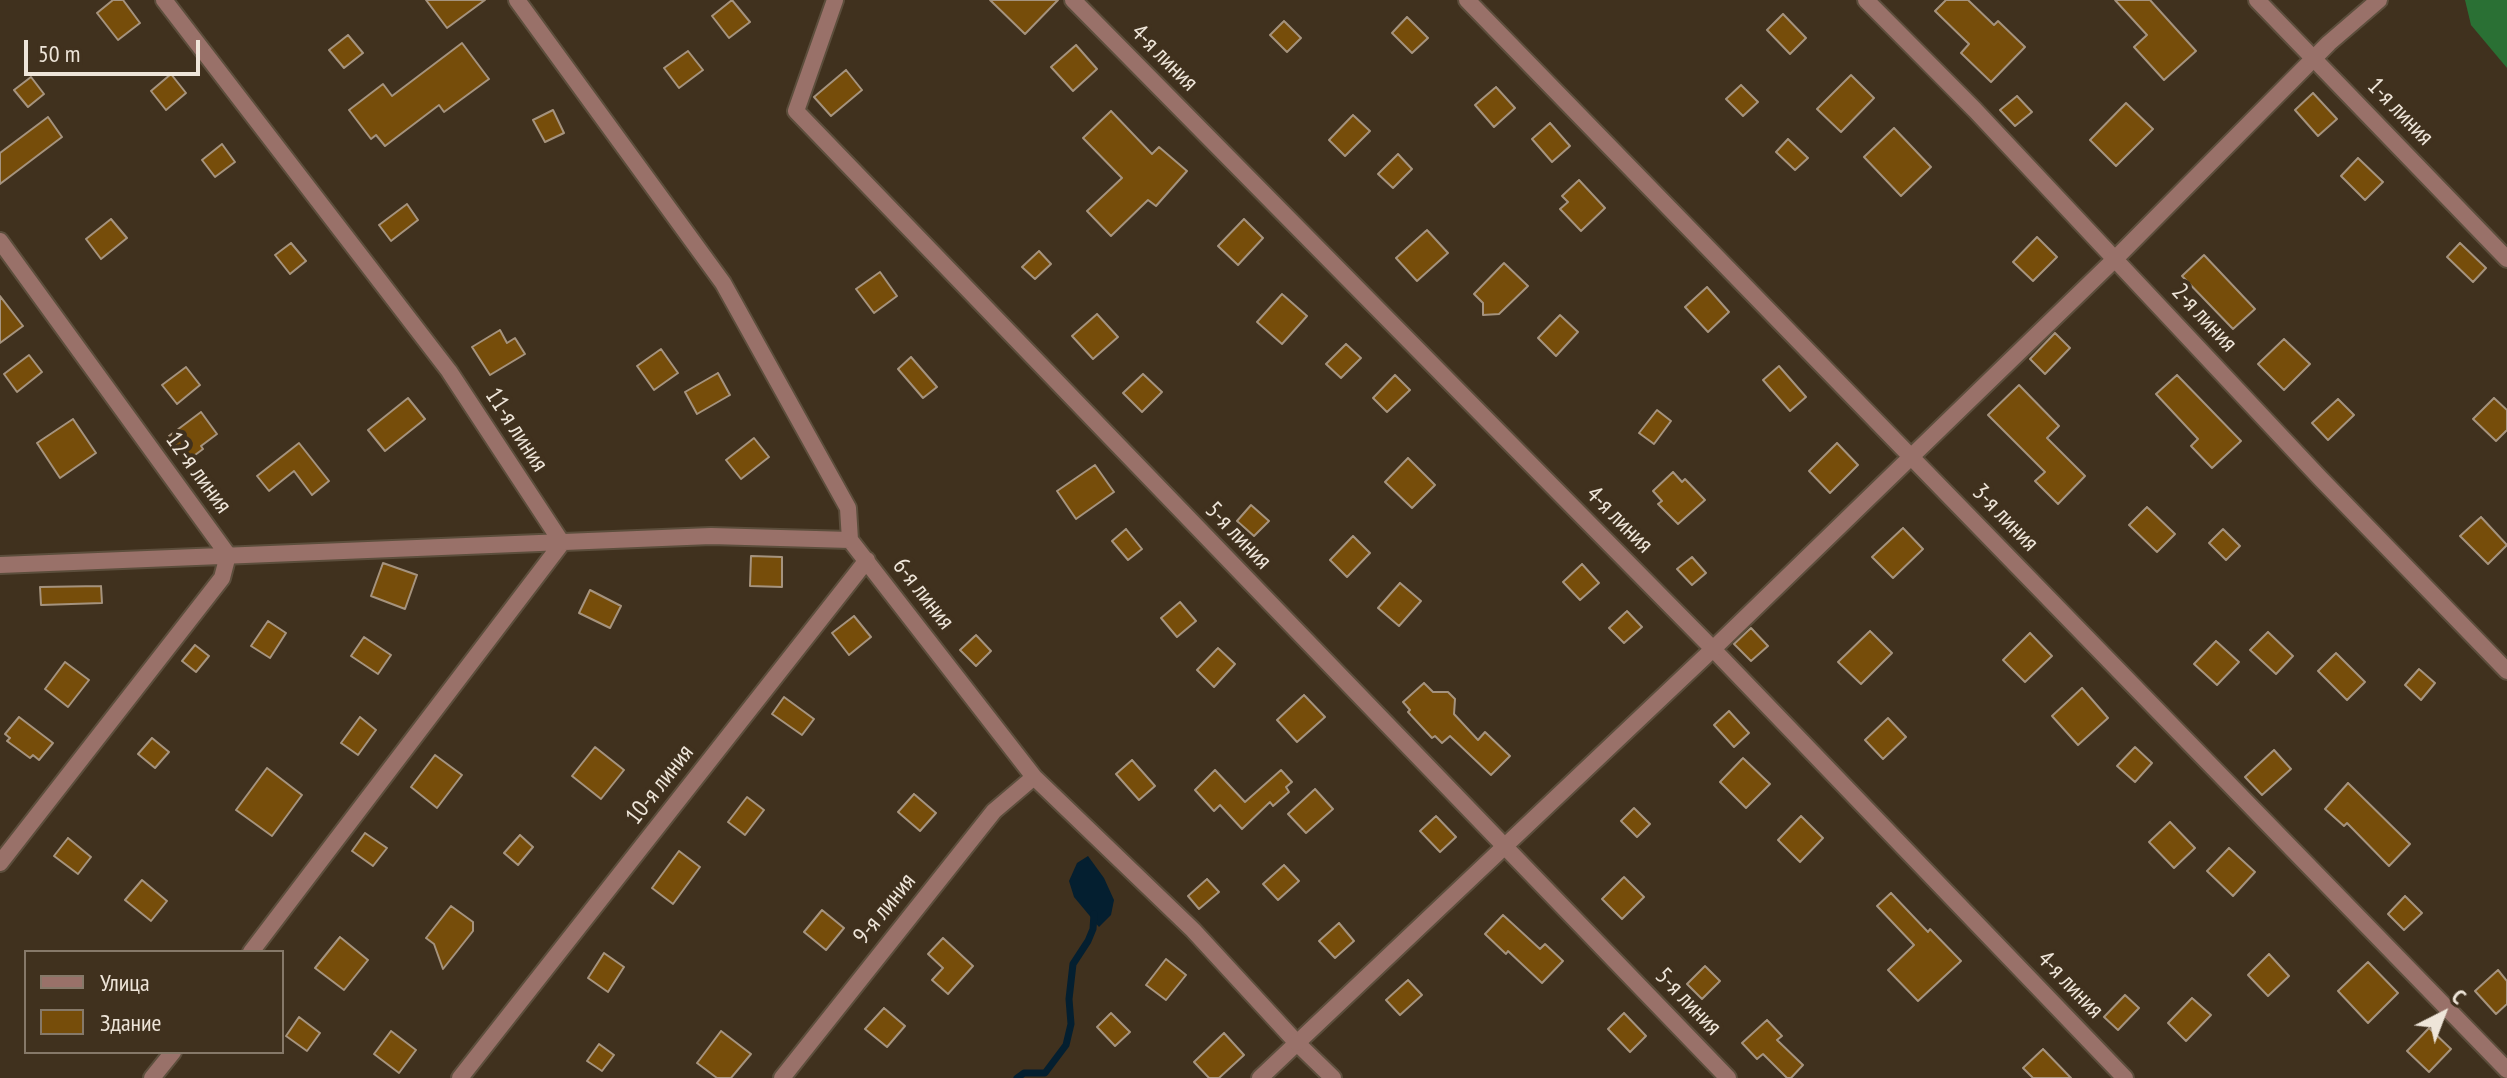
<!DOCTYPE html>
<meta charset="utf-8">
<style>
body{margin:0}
#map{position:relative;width:2507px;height:1078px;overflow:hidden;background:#40311e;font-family:"PT Sans Narrow",sans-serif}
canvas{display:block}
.legend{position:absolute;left:24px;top:950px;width:260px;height:104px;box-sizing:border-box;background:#40311e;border:2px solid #867969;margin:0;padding:10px 14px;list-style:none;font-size:24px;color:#eee5d9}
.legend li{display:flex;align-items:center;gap:16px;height:40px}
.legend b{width:40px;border:2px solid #867969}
.north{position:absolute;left:2403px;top:974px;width:80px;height:80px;-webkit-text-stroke:6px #40311e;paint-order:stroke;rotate:42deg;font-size:22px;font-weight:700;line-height:32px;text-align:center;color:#eee5d9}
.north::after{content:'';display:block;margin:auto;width:28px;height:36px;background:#eee5d9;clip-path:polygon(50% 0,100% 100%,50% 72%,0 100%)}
.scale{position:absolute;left:24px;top:40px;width:176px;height:36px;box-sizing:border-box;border:4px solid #eee5d9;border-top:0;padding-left:10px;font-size:24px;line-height:28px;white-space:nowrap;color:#eee5d9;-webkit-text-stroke:6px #40311e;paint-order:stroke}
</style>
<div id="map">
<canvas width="2507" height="1078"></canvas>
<ul class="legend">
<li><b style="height:10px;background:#997169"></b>Улица</li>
<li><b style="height:22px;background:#764d0a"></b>Здание</li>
</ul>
<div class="north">С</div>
<div class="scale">50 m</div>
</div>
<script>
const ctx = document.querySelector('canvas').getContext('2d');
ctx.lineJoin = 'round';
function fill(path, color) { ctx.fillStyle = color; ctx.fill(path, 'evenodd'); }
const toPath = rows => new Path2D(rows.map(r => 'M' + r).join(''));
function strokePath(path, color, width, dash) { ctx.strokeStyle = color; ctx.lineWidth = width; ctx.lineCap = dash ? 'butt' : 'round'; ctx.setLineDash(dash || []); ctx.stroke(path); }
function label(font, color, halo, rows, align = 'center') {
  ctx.font = font + ' "PT Sans Narrow",sans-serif'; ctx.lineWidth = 8; ctx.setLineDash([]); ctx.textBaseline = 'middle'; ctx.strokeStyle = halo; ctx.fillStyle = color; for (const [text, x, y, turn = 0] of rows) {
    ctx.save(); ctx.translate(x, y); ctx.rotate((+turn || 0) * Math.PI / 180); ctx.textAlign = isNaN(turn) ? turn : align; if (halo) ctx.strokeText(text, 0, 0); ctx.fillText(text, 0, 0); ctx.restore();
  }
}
fill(toPath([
 [2465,0,2507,0,2507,68,2471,25]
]), '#2a7034');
fill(toPath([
 [1088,856,1104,878,1114,900,1111,915,1099,927,1074,897,1069,881,1077,863]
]), '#041f30');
strokePath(toPath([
 [1017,1078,1024,1073,1045,1073,1066,1045,1071,1024,1069,999,1073,964,1088,941,1093,929,1094,914]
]), '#041f30', 7);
const building = toPath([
 [113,0,123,0,140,23,118,40,97,13,113,0],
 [426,0,485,0,447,28,426,0],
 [732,0,750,22,729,38,712,16,732,0],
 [990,0,1058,0,1025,34,990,0],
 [1946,0,1968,0,1994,25,1998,21,2025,47,1991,82,1961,53,1969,44,1935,11,1946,0],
 [2115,0,2150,0,2196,51,2164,80,2134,47,2147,35,2115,0],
 [1783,14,1806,38,1790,54,1767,30,1783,14],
 [1407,17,1428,38,1412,53,1392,33,1407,17],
 [1284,21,1301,38,1287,52,1270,35,1284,21],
 [348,35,363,53,344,68,329,50,348,35],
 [462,43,489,79,444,112,439,105,385,146,376,135,371,139,349,110,383,84,392,96,462,43],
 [1076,45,1097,69,1073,91,1051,67,1076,45],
 [688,51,703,70,679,88,664,68,688,51],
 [846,70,862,90,831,116,814,97,846,70],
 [171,74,186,93,166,110,151,91,171,74],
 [1851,75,1874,98,1841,132,1817,109,1851,75],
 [31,77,44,94,28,107,14,90,31,77],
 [1741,85,1758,102,1743,116,1726,99,1741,85],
 [1496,87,1515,108,1494,127,1475,105,1496,87],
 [2313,93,2337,119,2318,136,2295,110,2313,93],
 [2017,96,2032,112,2015,126,2000,110,2017,96],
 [2126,103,2153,129,2116,166,2090,140,2126,103],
 [553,110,564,133,545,142,533,120,553,110],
 [1111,111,1152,154,1159,147,1187,171,1156,206,1148,200,1111,236,1087,211,1122,178,1083,138,1111,111],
 [1353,115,1370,131,1345,156,1329,140,1353,115],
 [48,117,62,137,0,184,0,153,48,117],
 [1550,123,1570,146,1552,162,1532,139,1550,123],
 [1894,128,1931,167,1901,196,1864,157,1894,128],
 [1788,139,1808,158,1795,170,1776,152,1788,139],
 [222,144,235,162,215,177,202,160,222,144],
 [1398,154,1412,169,1393,188,1378,174,1398,154],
 [2358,158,2383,182,2365,200,2341,176,2358,158],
 [1579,180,1605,208,1581,231,1560,209,1568,202,1562,196,1579,180],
 [407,204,418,220,391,241,379,225,407,204],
 [111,219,127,238,101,259,86,239,111,219],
 [1244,219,1263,238,1238,265,1218,246,1244,219],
 [1427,230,1448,253,1417,281,1396,258,1427,230],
 [2037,237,2057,257,2033,281,2013,262,2037,237],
 [291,243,306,261,290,274,275,255,291,243],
 [2460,243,2486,268,2473,282,2447,257,2460,243],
 [1039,251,1051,264,1035,279,1022,267,1039,251],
 [2204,255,2255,309,2233,329,2182,276,2204,255],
 [1504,263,1528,286,1499,314,1483,315,1483,303,1474,294,1504,263],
 [880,272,897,296,874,313,856,289,880,272],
 [1707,287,1729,312,1708,332,1685,307,1707,287],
 [1282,294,1307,316,1282,344,1257,322,1282,294],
 [0,296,23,326,0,343,0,296],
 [1097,314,1118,337,1093,359,1072,336,1097,314],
 [1560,315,1578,332,1556,356,1538,338,1560,315],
 [500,330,507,343,515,338,525,354,490,375,472,347,500,330],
 [2055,333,2070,348,2045,374,2030,359,2055,333],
 [2284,339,2310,364,2284,390,2258,364,2284,339],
 [1346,344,1361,358,1341,378,1326,364,1346,344],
 [661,349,678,373,654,390,637,366,661,349],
 [29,355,42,372,17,392,4,374,29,355],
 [911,357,937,387,923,398,898,369,911,357],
 [1779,366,1806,397,1790,411,1763,380,1779,366],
 [186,367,200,385,177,404,162,385,186,367],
 [718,373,730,395,697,414,685,392,718,373],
 [1143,374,1162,392,1142,412,1123,393,1143,374],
 [1395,375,1410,390,1387,412,1373,398,1395,375],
 [2177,375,2241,441,2212,468,2191,446,2198,439,2156,394,2177,375],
 [2019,385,2059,426,2047,438,2085,476,2058,504,2035,481,2045,472,1988,415,2019,385],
 [408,398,425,419,385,451,368,430,408,398],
 [2494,398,2507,410,2507,430,2496,441,2473,419,2494,398],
 [2338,399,2354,415,2328,440,2312,423,2338,399],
 [1657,410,1671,421,1654,444,1639,433,1657,410],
 [201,412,217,434,201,446,203,449,187,461,169,436,201,412],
 [73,419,96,453,60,478,37,443,73,419],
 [754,438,769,457,741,479,726,460,754,438],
 [299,443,329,481,312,495,294,471,269,491,257,476,299,443],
 [1837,443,1858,465,1830,493,1809,471,1837,443],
 [1408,458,1435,485,1412,508,1385,482,1408,458],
 [1095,465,1114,492,1076,519,1057,491,1095,465],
 [1673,472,1682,482,1685,479,1705,500,1678,524,1658,504,1662,501,1653,491,1673,472],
 [1251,505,1269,521,1254,536,1237,521,1251,505],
 [2147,507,2175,534,2157,552,2129,525,2147,507],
 [2481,517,2507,545,2488,564,2460,536,2481,517],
 [1903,528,1923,549,1893,578,1872,557,1903,528],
 [1126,529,1142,549,1128,560,1112,541,1126,529],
 [2223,529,2240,546,2226,560,2209,543,2223,529],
 [1353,536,1370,553,1347,577,1330,560,1353,536],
 [751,556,782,557,782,587,750,586,751,556],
 [1692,557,1706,573,1692,585,1677,569,1692,557],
 [383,563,417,575,405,609,371,596,383,563],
 [1582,564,1599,583,1580,600,1563,582,1582,564],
 [1400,583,1421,601,1399,626,1378,608,1400,583],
 [101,586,102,603,41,605,40,587,101,586],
 [590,590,621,606,610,628,579,613,590,590],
 [1180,602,1196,621,1177,637,1161,618,1180,602],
 [1627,611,1642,627,1624,643,1609,628,1627,611],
 [854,616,871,637,849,655,832,633,854,616],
 [268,621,286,633,270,658,251,646,268,621],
 [1751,628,1768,646,1751,661,1734,644,1751,628],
 [1870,631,1892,653,1861,684,1838,662,1870,631],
 [2268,632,2293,656,2276,674,2250,650,2268,632],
 [2030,633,2052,656,2025,682,2003,660,2030,633],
 [976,635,991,651,976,666,960,650,976,635],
 [364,637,391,655,378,674,351,656,364,637],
 [2216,641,2239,662,2217,685,2194,664,2216,641],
 [195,645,209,656,196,672,182,661,195,645],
 [1218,648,1235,664,1214,687,1197,670,1218,648],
 [2336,653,2365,682,2347,700,2318,671,2336,653],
 [65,662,89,680,68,707,45,689,65,662],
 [2419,669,2435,683,2421,700,2405,685,2419,669],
 [1424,683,1433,692,1448,692,1455,699,1454,714,1478,740,1485,732,1510,756,1491,775,1450,736,1442,743,1435,736,1432,738,1408,712,1410,710,1403,702,1424,683],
 [2082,688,2108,718,2078,745,2052,716,2082,688],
 [1304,695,1325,717,1297,742,1277,720,1304,695],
 [784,697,814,719,802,735,772,714,784,697],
 [1729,711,1749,733,1734,747,1714,725,1729,711],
 [19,717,53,743,39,760,33,755,30,758,7,741,10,738,5,734,19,717],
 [360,717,376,730,358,755,341,743,360,717],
 [1888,718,1906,737,1883,759,1865,740,1888,718],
 [152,738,169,752,155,768,138,754,152,738],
 [595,747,624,770,601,799,572,776,595,747],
 [2135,747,2152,763,2135,782,2117,766,2135,747],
 [2274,750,2291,769,2262,795,2245,777,2274,750],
 [435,755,462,775,437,808,411,787,435,755],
 [1743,758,1770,784,1746,808,1720,782,1743,758],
 [1132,760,1155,786,1139,800,1116,774,1132,760],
 [267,768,302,795,272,836,236,810,267,768],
 [1215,770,1245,802,1281,770,1292,782,1286,787,1289,792,1273,806,1270,802,1242,829,1220,805,1214,811,1195,790,1215,770],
 [2348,783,2410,844,2389,866,2347,823,2344,826,2325,809,2348,783],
 [1315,789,1333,809,1306,833,1288,814,1315,789],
 [914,794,936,813,920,831,898,812,914,794],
 [747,797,764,810,745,835,728,822,747,797],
 [1634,808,1650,824,1637,837,1621,821,1634,808],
 [1436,816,1456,837,1440,852,1420,831,1436,816],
 [1801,816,1823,838,1800,862,1778,840,1801,816],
 [2170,822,2195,848,2174,868,2149,842,2170,822],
 [365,833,387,848,373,866,352,851,365,833],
 [520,835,533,847,518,865,504,853,520,835],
 [68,838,91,857,78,874,54,856,68,838],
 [2229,848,2255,872,2233,896,2207,871,2229,848],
 [679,851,700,867,673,904,652,888,679,851],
 [1284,865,1299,881,1278,900,1263,884,1284,865],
 [1624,877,1644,897,1622,919,1602,899,1624,877],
 [1207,879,1219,892,1199,909,1188,896,1207,879],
 [142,880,167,901,151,921,125,900,142,880],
 [1891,893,1928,932,1930,929,1961,961,1918,1001,1888,970,1914,945,1877,906,1891,893],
 [2405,896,2422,913,2404,930,2388,914,2405,896],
 [451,906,473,922,473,931,443,969,434,944,426,938,451,906],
 [822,910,844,928,826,950,804,932,822,910],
 [1503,915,1540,949,1545,944,1563,961,1542,983,1508,951,1506,954,1485,934,1503,915],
 [1339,923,1354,941,1335,958,1319,941,1339,923],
 [340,937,368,960,344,990,315,968,340,937],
 [943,938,973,966,948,994,932,980,943,968,928,954,943,938],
 [604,953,624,967,608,992,588,978,604,953],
 [2269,954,2289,976,2268,996,2248,975,2269,954],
 [1166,959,1186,975,1166,1000,1146,985,1166,959],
 [2368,962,2398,993,2368,1023,2338,991,2368,962],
 [1705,966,1720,981,1702,999,1687,984,1705,966],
 [2498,970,2507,981,2507,1004,2496,1014,2475,991,2498,970],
 [1408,980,1422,995,1400,1015,1386,1000,1408,980],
 [2125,995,2139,1008,2118,1030,2104,1017,2125,995],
 [2192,998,2211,1015,2186,1041,2168,1023,2192,998],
 [884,1008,905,1026,887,1047,865,1029,884,1008],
 [1111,1013,1130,1032,1115,1046,1097,1027,1111,1013],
 [1624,1013,1646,1036,1630,1052,1608,1029,1624,1013],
 [299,1017,320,1033,307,1051,286,1036,299,1017],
 [1767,1020,1782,1036,1777,1040,1803,1065,1791,1078,1787,1078,1763,1054,1757,1059,1742,1043,1767,1020],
 [2429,1028,2451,1049,2429,1072,2407,1051,2429,1028],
 [391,1031,416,1050,399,1073,374,1054,391,1031],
 [721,1031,751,1054,731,1078,717,1078,697,1063,721,1031],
 [1224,1033,1244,1055,1219,1078,1209,1078,1194,1062,1224,1033],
 [599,1044,614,1055,602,1071,587,1061,599,1044],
 [2043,1049,2071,1078,2033,1078,2023,1068,2043,1049]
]);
fill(building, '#764d0a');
strokePath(building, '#a5937e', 2);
const minor = toPath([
 [164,0,449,371,562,543,251,952],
 [517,0,723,283,848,508,850,540,1034,777,1193,930,1297,1043,1333,1078],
 [835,0,796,111,1728,1078],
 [1073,0,1713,649,2125,1078],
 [1467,0,2507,1070],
 [1866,0,1975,110,2320,478,2507,671],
 [2257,0,2507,259],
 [0,241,228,555,222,578,0,863],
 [0,565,711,536,850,540],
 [152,1078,173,1052],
 [460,1078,867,560],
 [782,1078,994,811,1034,777],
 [1260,1078,1297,1043]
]);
const tertiary = toPath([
 [1297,1043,1713,649,2116,258,2329,43,2379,0]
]);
strokePath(minor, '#5c4e3c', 20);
strokePath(tertiary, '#5c4e3c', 20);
strokePath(minor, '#997169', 16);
strokePath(tertiary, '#997169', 16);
label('24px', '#eee5d9', '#40311e', [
 ["4-я линия",1164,58,45],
 ["1-я линия",2400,112,46],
 ["2-я линия",2204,318,47],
 ["11-я линия",516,430,57],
 ["12-я линия",198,473,54],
 ["3-я линия",2005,518,46],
 ["4-я линия",1619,520,45],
 ["5-я линия",1238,536,46],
 ["6-я линия",923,594,52],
 ["10-я линия",660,785,-52],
 ["9-я линия",885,909,-51],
 ["4-я линия",2070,985,46],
 ["5-я линия",1688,1002,46]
]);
</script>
